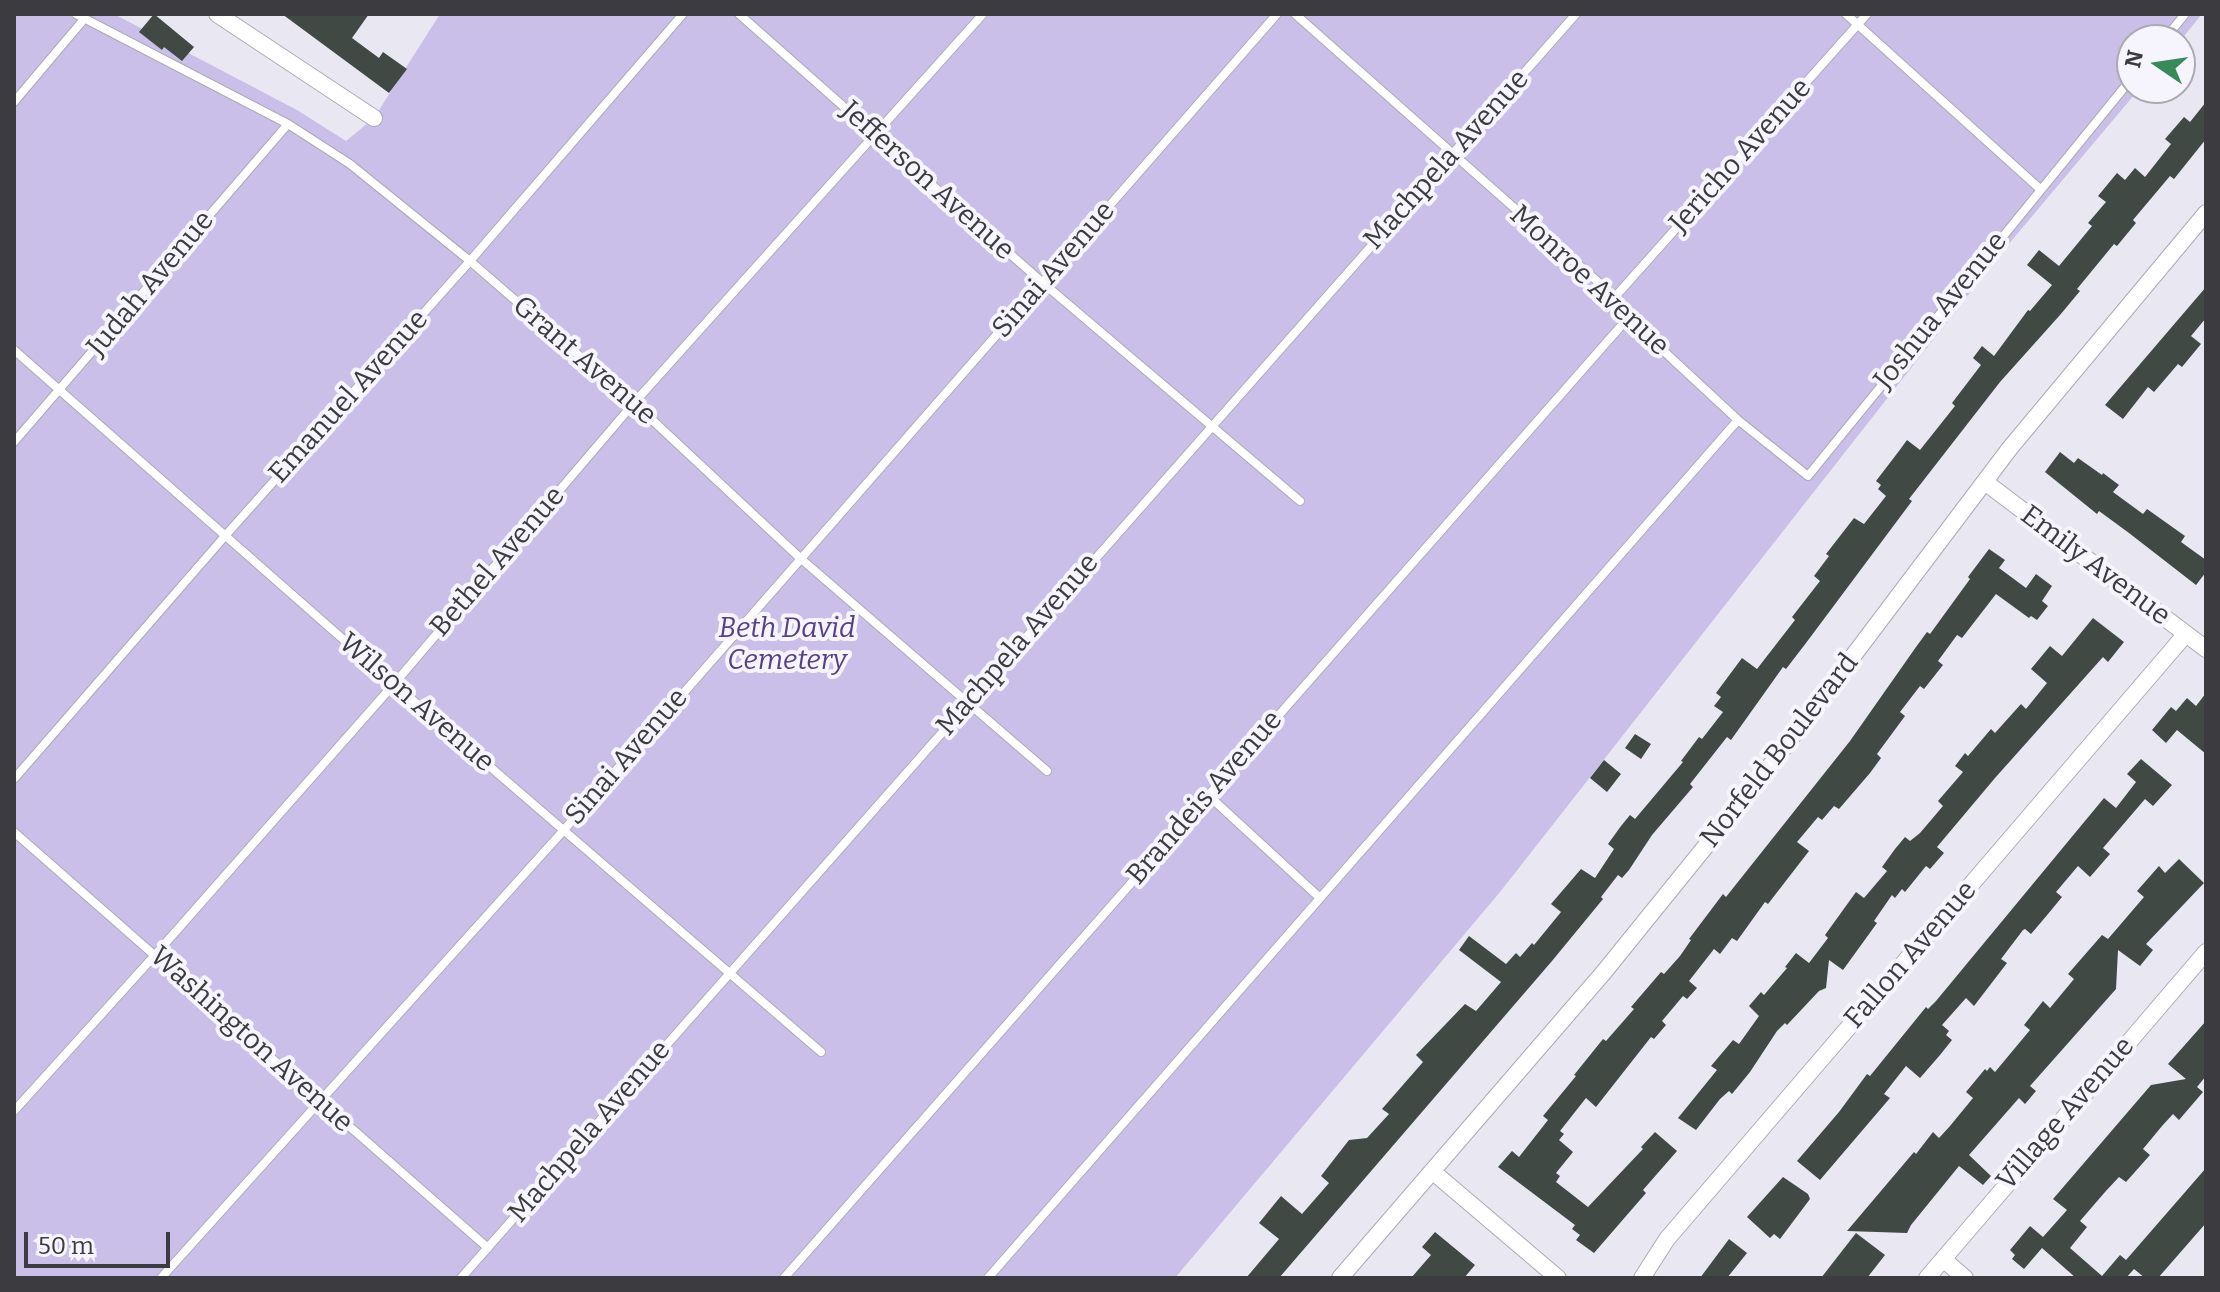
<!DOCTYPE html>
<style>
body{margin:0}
#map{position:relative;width:2220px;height:1292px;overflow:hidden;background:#e9e7f2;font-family:Bitter,serif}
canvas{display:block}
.frame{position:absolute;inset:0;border:16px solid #3c3b3f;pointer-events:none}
.north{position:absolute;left:2116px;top:24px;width:80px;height:80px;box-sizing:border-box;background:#f6f4fd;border:2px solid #acaab1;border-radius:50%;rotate:283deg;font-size:22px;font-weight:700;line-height:32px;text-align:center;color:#3c3b3f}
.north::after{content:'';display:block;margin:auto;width:28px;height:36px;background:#388a5b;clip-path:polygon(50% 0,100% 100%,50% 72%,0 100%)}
.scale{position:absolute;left:24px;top:1232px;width:146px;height:36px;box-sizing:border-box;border:4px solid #3c3b3f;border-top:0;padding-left:10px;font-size:24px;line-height:28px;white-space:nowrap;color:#3c3b3f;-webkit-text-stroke:6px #f6f4fd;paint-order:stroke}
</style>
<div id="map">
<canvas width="2220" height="1292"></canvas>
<div class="frame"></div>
<div class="north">N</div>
<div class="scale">50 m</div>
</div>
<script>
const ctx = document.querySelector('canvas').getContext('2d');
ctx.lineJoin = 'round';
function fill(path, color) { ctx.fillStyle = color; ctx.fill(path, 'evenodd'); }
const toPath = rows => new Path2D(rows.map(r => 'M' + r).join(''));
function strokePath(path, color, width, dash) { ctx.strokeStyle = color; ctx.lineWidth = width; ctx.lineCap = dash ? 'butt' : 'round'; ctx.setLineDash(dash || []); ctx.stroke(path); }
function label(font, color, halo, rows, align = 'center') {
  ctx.font = font + ' Bitter,serif'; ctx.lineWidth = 8; ctx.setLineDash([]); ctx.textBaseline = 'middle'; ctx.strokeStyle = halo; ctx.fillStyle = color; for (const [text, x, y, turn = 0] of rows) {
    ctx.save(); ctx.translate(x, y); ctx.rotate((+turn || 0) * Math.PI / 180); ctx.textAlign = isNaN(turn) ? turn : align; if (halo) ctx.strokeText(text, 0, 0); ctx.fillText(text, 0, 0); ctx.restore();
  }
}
fill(toPath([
 [14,14,114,14,297,110,346,141,374,118,440,14,2202,14,2180,41,2132,40,2132,88,2140,88,2002,252,1500,892,1175,1278,14,1278]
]), '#c9bfe8');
fill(toPath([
 [154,14,194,47,182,61,164,47,162,50,139,32],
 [282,14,369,14,352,38,379,58,383,52,407,69,389,93],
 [2206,102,2206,139,2174,179,2170,176,2133,220,2136,223,2117,246,2114,244,2077,289,2080,291,2060,315,2000,382,1909,499,1912,501,1806,643,1786,669,1783,667,1731,740,1727,737,1690,784,1693,787,1652,835,1629,870,1622,878,1618,875,1601,897,1603,899,1552,961,1279,1278,1246,1278,1279,1239,1259,1223,1281,1196,1302,1214,1329,1183,1321,1176,1349,1140,1367,1138,1389,1114,1382,1109,1423,1062,1416,1055,1465,1004,1476,1011,1501,982,1459,950,1469,936,1506,964,1516,953,1520,957,1532,943,1534,945,1561,912,1551,904,1581,869,1595,878,1614,849,1608,844,1621,826,1630,815,1635,819,1683,762,1681,761,1699,737,1702,739,1723,712,1714,706,1721,697,1716,693,1742,658,1757,669,1795,620,1792,617,1820,581,1814,576,1829,556,1826,554,1854,518,1864,524,1886,496,1878,489,1881,485,1876,481,1899,451,1907,440,1920,450,1955,406,1952,403,1981,365,1973,358,1982,346,1994,356,2028,310,2030,311,2052,285,2027,265,2039,250,2059,266,2092,226,2088,223,2106,202,2098,196,2117,173,2125,180,2135,168,2145,177,2171,144,2165,139,2184,117,2190,122],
 [2206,287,2206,318,2191,336,2201,344,2182,367,2178,364,2154,392,2148,387,2123,419,2105,405],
 [2060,452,2074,463,2078,458,2102,475,2103,473,2119,485,2113,492,2143,514,2147,509,2185,536,2181,542,2206,560,2206,572,2196,585,2129,533,2099,511,2097,514,2045,472],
 [1989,549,2005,560,1999,568,2026,588,2036,574,2052,586,2042,601,2048,606,2037,620,2031,616,2029,618,1996,594,1962,638,1957,635,1938,661,1943,665,1924,689,1920,686,1900,712,1905,716,1877,754,1881,758,1870,773,1839,809,1834,806,1822,820,1818,817,1797,842,1809,851,1768,904,1765,902,1737,941,1732,938,1720,954,1714,949,1689,981,1697,988,1687,999,1683,996,1662,1021,1666,1025,1654,1039,1651,1037,1596,1107,1586,1098,1560,1131,1564,1134,1559,1140,1573,1152,1556,1173,1560,1176,1556,1182,1588,1207,1643,1149,1641,1147,1655,1132,1677,1151,1643,1190,1646,1193,1594,1253,1576,1240,1580,1235,1572,1229,1575,1225,1498,1167,1512,1151,1519,1157,1548,1120,1543,1116,1576,1076,1574,1075,1603,1039,1606,1041,1634,1009,1631,1007,1661,972,1664,974,1680,956,1691,940,1689,939,1723,894,1726,897,1850,741,1916,647,1927,632,1930,634,1970,579,1968,577],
 [2093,618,2124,642,2108,662,2103,657,1995,778,1937,847,1944,853,1930,869,1926,866,1905,892,1902,889,1895,898,1892,895,1874,921,1877,923,1843,970,1829,960,1826,988,1819,991,1787,1025,1785,1023,1777,1031,1750,1072,1732,1094,1729,1091,1720,1099,1696,1130,1678,1118,1717,1070,1711,1066,1733,1040,1739,1044,1759,1016,1749,1006,1761,992,1764,995,1787,968,1785,967,1796,953,1809,963,1828,938,1825,935,1856,892,1864,898,1887,871,1882,867,1895,849,1905,837,1910,841,1920,833,1943,806,1938,801,1963,772,1955,766,1965,753,1968,756,1991,729,1995,733,2021,704,2026,709,2047,683,2031,669,2050,646,2062,656],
 [2206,693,2206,754,2177,730,2166,743,2152,730,2171,707,2176,711,2187,698,2196,706],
 [1635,734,1651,744,1641,759,1625,748],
 [2141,759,2172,785,2153,806,2145,799,2103,848,2110,854,2090,877,2078,866,2056,892,2062,897,2048,914,2031,934,2025,929,2023,930,2001,959,2007,963,1974,1006,1966,998,1942,1025,1949,1031,1946,1035,1952,1040,1940,1055,1920,1078,1906,1066,1884,1094,1890,1098,1820,1180,1797,1161,1839,1112,1867,1074,1870,1076,1926,1007,1928,1009,1936,1001,2104,798,2116,808,2136,782,2127,774],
 [1604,760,1621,774,1607,792,1590,778],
 [2179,859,2204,883,2146,944,2153,950,2140,966,2118,950,2116,989,2030,1086,2036,1091,2025,1104,2019,1098,1969,1155,1991,1176,1983,1185,1959,1166,1911,1225,1907,1233,1847,1231,1914,1152,1916,1154,1933,1132,1939,1138,1950,1126,1973,1098,1966,1092,1985,1069,1987,1071,1990,1067,1995,1072,2030,1030,2024,1025,2043,1001,2050,1008,2074,979,2068,974,2102,935,2108,939,2144,897,2137,891,2159,866,2165,873],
 [2206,1021,2206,1076,2197,1087,2203,1092,2179,1120,2173,1114,2162,1126,2143,1149,2150,1155,2126,1182,2119,1177,2105,1192,2080,1221,2087,1227,2070,1248,2102,1276,2120,1255,2126,1260,2206,1168,2206,1223,2158,1278,2145,1278,2134,1269,2126,1278,2076,1278,2042,1248,2024,1269,2012,1259,2015,1255,2010,1250,2030,1226,2043,1237,2067,1210,2053,1199,2151,1085,2186,1079,2168,1064],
 [1783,1177,1808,1194,1810,1199,1780,1239,1774,1234,1770,1238,1747,1217],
 [1435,1232,1475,1265,1464,1278,1411,1278,1431,1255,1422,1247],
 [1856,1233,1885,1255,1867,1278,1821,1278],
 [1729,1239,1747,1253,1727,1278,1700,1278]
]), '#404943');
const lane = toPath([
 [76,14,288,124,350,164,470,261,634,403,800,558,1047,771],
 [739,14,1043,283,1300,501],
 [1295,14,1615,297,1628,318,1738,420,1808,476,2132,78],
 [1846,14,2040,189],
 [2164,40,2185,14],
 [14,102,85,18],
 [1615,297,1867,14],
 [14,350,394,684,821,1052],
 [14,442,288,124],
 [14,779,225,536,470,261,683,14],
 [1208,795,1320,898],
 [14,832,488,1248],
 [14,1111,155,955,394,684,634,403,983,14],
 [161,1278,563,831,1277,14],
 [461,1278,1576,14],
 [784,1278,1628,318],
 [988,1278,1738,420]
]);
const street = toPath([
 [217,14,374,118],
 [1985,482,2206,649],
 [1432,1171,1558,1278],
 [1943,1259,1965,1278],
 [1340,1278,1604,972,1764,774,2010,448,2206,213],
 [1642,1278,1667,1239,2185,635],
 [1927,1278,2206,952]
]);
strokePath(lane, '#acaab4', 10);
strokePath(street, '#acaab4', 18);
strokePath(lane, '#fff', 8);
strokePath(street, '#fff', 16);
label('28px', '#3c3b3f', '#f6f4fd', [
 ["Jericho Avenue",1741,156,-48],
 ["Machpela Avenue",1447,160,-48],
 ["Jefferson Avenue",927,181,42],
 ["Sinai Avenue",1054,270,-49],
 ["Monroe Avenue",1589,281,43],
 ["Judah Avenue",151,284,-50],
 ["Joshua Avenue",1941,311,-51],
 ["Grant Avenue",584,361,41],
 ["Emanuel Avenue",349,397,-48],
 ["Bethel Avenue",498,562,-49],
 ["Emily Avenue",2095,566,37],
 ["Machpela Avenue",1018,645,-49],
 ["Wilson Avenue",416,703,41],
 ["Norfeld Boulevard",1780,751,-52],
 ["Sinai Avenue",627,757,-49],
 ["Brandeis Avenue",1205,798,-49],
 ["Fallon Avenue",1911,955,-49],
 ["Washington Avenue",251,1040,42],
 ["Village Avenue",2066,1114,-49],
 ["Machpela Avenue",590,1132,-49]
]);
label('italic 28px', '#574185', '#f6f4fd', [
 ["Beth David",787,629],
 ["Cemetery",787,661]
]);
</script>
